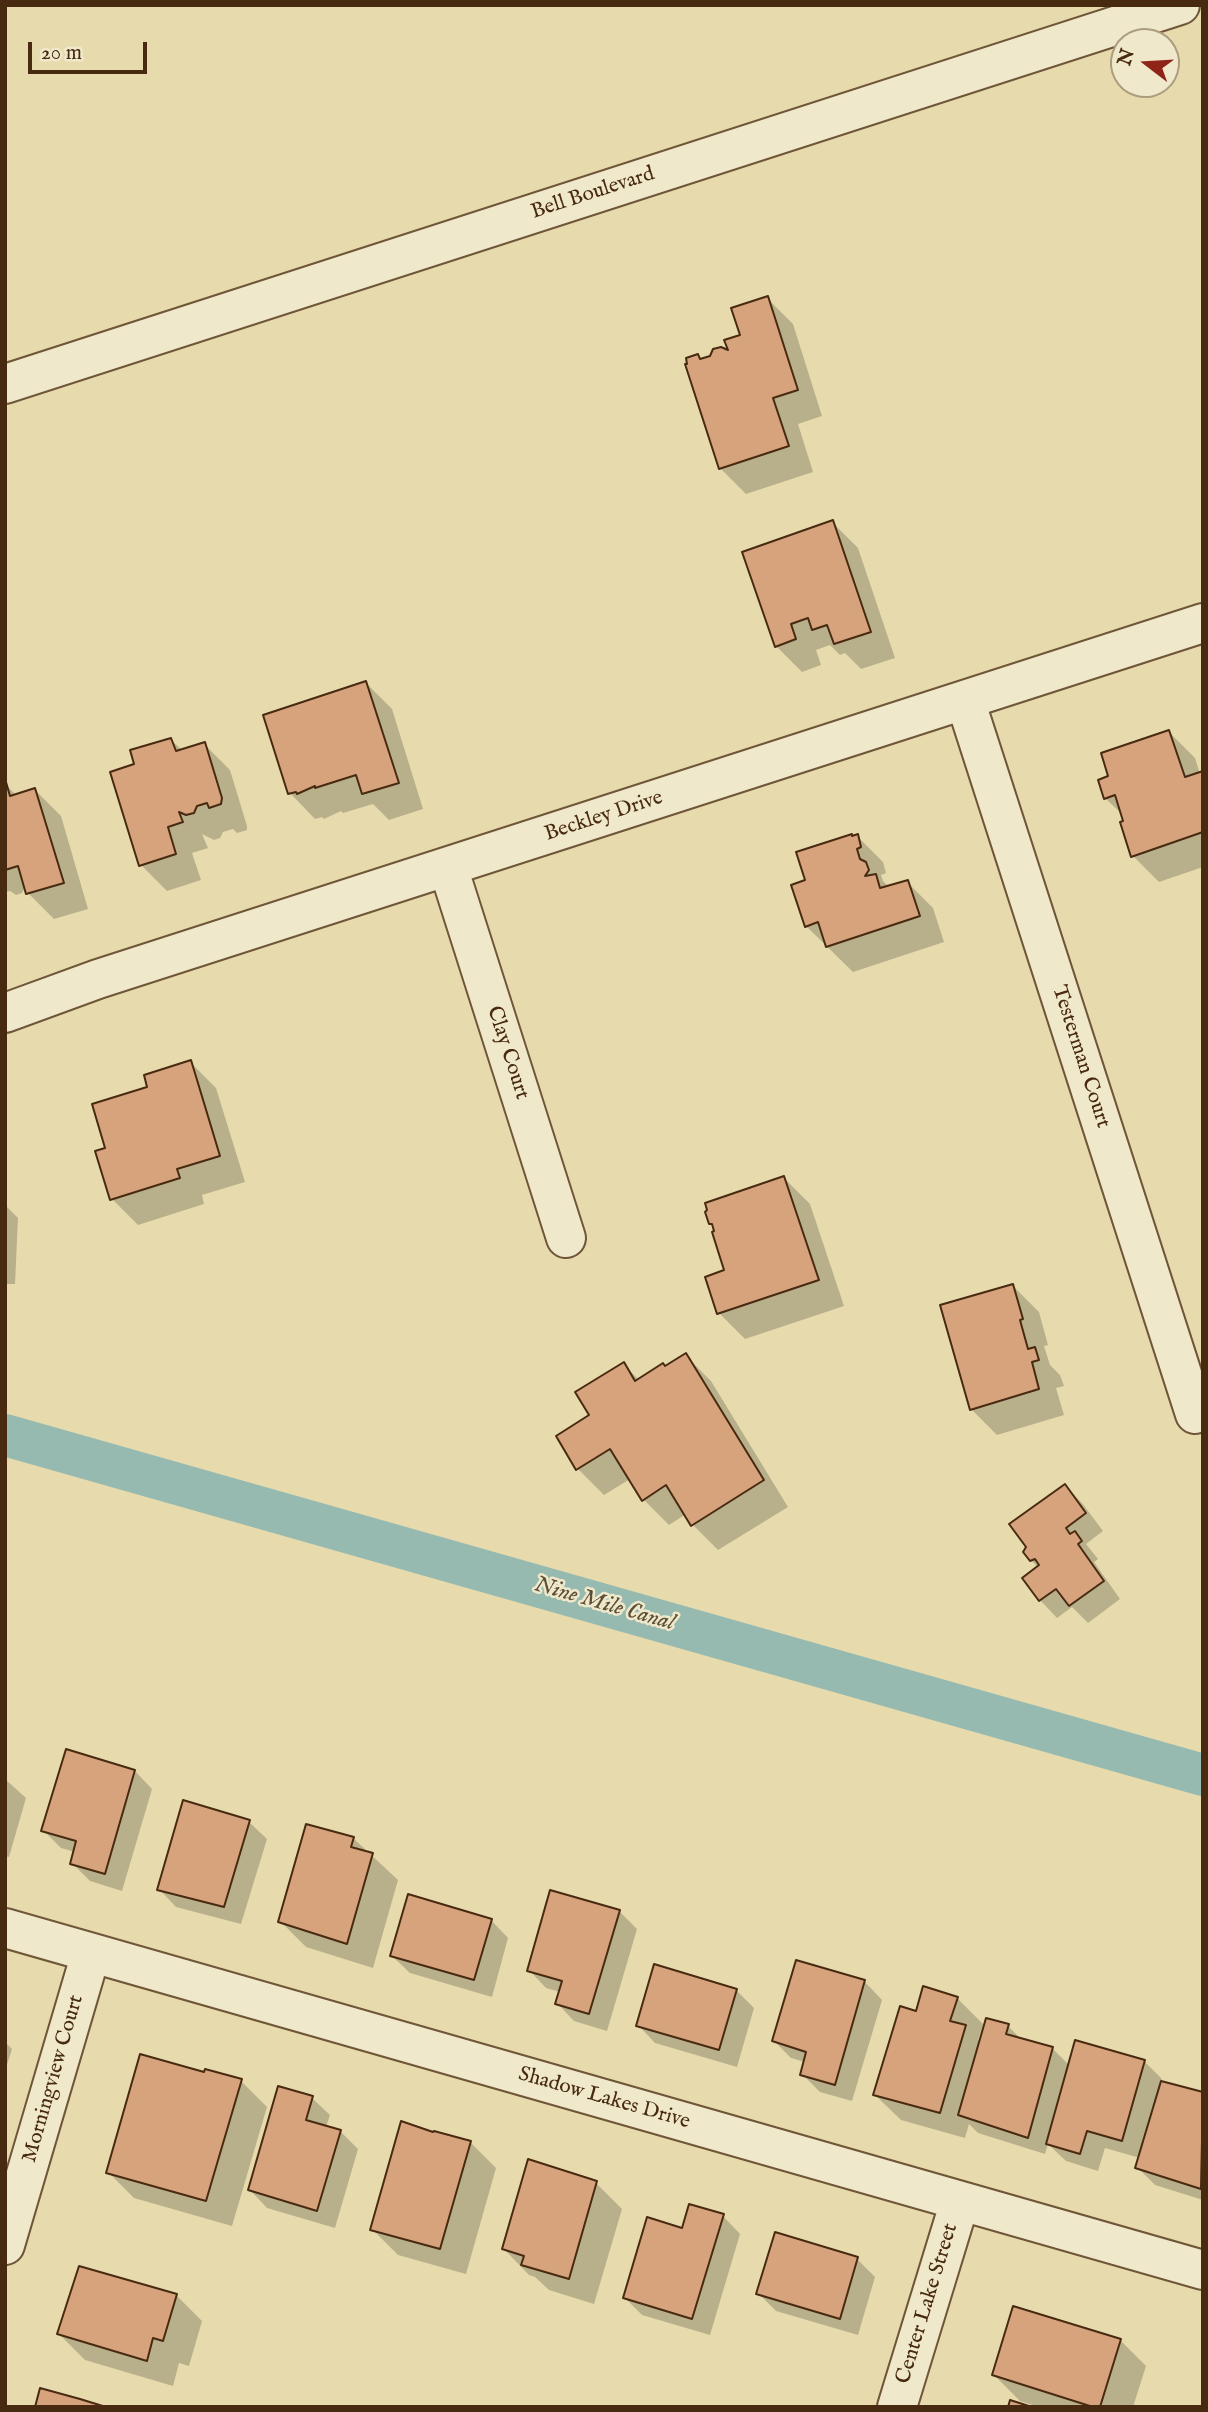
<!DOCTYPE html>
<style>
body{margin:0}
#map{position:relative;width:1208px;height:2412px;overflow:hidden;background:#e7dbae;font-family:"IM FELL English",serif}
canvas{display:block}
.frame{position:absolute;inset:0;border:7px solid #482a10;pointer-events:none}
.north{position:absolute;left:1110px;top:28px;width:70px;height:70px;box-sizing:border-box;background:#efe8ca;border:2px solid #ac9c80;border-radius:50%;rotate:287deg;font-size:19px;font-weight:700;line-height:28px;text-align:center;color:#482a10}
.north::after{content:'';display:block;margin:auto;width:24px;height:32px;background:#8f2418;clip-path:polygon(50% 0,100% 100%,50% 72%,0 100%)}
.scale{position:absolute;left:28px;top:42px;width:119px;height:32px;box-sizing:border-box;border:4px solid #482a10;border-top:0;padding-left:9px;font-size:21px;line-height:24px;white-space:nowrap;color:#482a10;-webkit-text-stroke:5px #efe8ca;paint-order:stroke}
</style>
<div id="map">
<canvas width="1208" height="2412"></canvas>
<div class="frame"></div>
<div class="north">N</div>
<div class="scale">20 m</div>
</div>
<script>
const ctx = document.querySelector('canvas').getContext('2d');
ctx.lineJoin = 'round';
function fill(path, color) { ctx.fillStyle = color; ctx.fill(path, 'evenodd'); }
const toPath = rows => new Path2D(rows.map(r => 'M' + r).join(''));
function strokePath(path, color, width, dash) { ctx.strokeStyle = color; ctx.lineWidth = width; ctx.lineCap = dash ? 'butt' : 'round'; ctx.setLineDash(dash || []); ctx.stroke(path); }
function label(font, color, halo, rows, align = 'center') {
  ctx.font = font + ' "IM FELL English",serif'; ctx.lineWidth = 5; ctx.setLineDash([]); ctx.textBaseline = 'middle'; ctx.strokeStyle = halo; ctx.fillStyle = color; for (const [text, x, y, turn = 0] of rows) {
    ctx.save(); ctx.translate(x, y); ctx.rotate((+turn || 0) * Math.PI / 180); ctx.textAlign = isNaN(turn) ? turn : align; if (halo) ctx.strokeText(text, 0, 0); ctx.fillText(text, 0, 0); ctx.restore();
  }
}
fill(toPath([
 [767,298,793,324,822,416,798,424,813,472,746,494,720,468,697,356,702,361,731,354],
 [832,522,858,548,895,658,861,669,845,653,840,655,830,645,816,650,821,665,802,672,776,646],
 [366,683,392,709,423,809,389,820,373,804,343,813,341,811,324,819,322,817,315,819,290,793],
 [1169,732,1195,758,1200,774,1203,773,1203,867,1159,882,1133,856,1123,815,1105,798,1110,777],
 [171,740,183,751,204,744,230,770,247,826,247,830,237,833,233,829,223,832,220,838,214,840,202,834,208,848,192,853,201,880,167,891,141,865,137,765],
 [5,784,17,796,35,790,61,816,88,909,54,919,24,889,22,893,16,895,10,891,5,892],
 [857,836,883,862,886,873,881,875,883,881,889,887,907,882,933,908,944,942,853,972,806,926,807,881,853,838],
 [190,1062,216,1088,245,1182,202,1195,204,1204,138,1225,112,1199,107,1149,150,1088],
 [784,1178,810,1204,844,1306,745,1339,719,1313,727,1271,715,1227,710,1223],
 [5,1205,18,1218,15,1284,6,1284,5,1293],
 [1013,1286,1039,1312,1048,1345,1044,1346,1050,1365,1060,1375,1064,1386,1056,1388,1064,1415,997,1435,971,1409],
 [686,1356,711,1381,788,1507,718,1550,693,1525,686,1514,669,1525,643,1499,630,1479,604,1495,578,1469,591,1415,623,1364,639,1380],
 [1065,1486,1082,1503,1103,1531,1086,1544,1098,1559,1094,1562,1120,1599,1088,1623,1072,1607,1057,1618,1040,1600,1038,1567,1031,1560],
 [135,1771,152,1789,122,1891,90,1881,72,1863,75,1852,61,1848,43,1830],
 [5,1779,26,1798,9,1857,5,1856],
 [249,1822,267,1839,241,1924,176,1907,159,1889],
 [353,1838,398,1880,373,1968,306,1947,280,1921],
 [619,1911,637,1929,607,2031,574,2021,557,2003,560,1992,546,1988,529,1970],
 [491,1920,508,1938,492,1997,410,1973,392,1956],
 [797,1962,865,1982,882,2000,852,2101,820,2092,802,2074,805,2062,791,2058,774,2041],
 [736,1990,754,2008,737,2067,655,2043,638,2025],
 [957,1998,983,2024,978,2040,981,2043,1008,2026,1022,2040,1053,2049,1070,2066,1144,2061,1162,2079,1161,2082,1203,2094,1203,2200,1155,2185,1137,2167,1140,2158,1105,2148,1098,2171,1066,2161,1048,2144,1045,2154,978,2133,969,2124,965,2138,901,2120,875,2095,917,2013],
 [5,2042,12,2049,5,2071],
 [205,2074,241,2081,267,2107,232,2226,134,2198,108,2172],
 [312,2098,330,2115,326,2127,340,2131,358,2149,335,2228,267,2208,250,2190],
 [470,2142,496,2168,466,2274,398,2255,372,2229],
 [596,2183,622,2209,594,2304,549,2290,535,2277,529,2275,504,2249],
 [723,2216,740,2234,710,2335,642,2315,625,2298],
 [857,2259,875,2277,858,2335,776,2311,758,2293],
 [176,2295,202,2321,189,2366,179,2363,173,2386,85,2360,59,2334],
 [1120,2340,1146,2366,1133,2407,1039,2407,1020,2401,994,2375]
]), '#0003');
strokePath(toPath([
 [5,1435,1203,1775]
]), '#97bab0', 42);
const building = toPath([
 [768,296,798,390,773,398,789,446,719,469,685,364,687,364,686,358,698,354,700,359,710,356,713,349,721,347,728,350,724,340,740,335,731,308,768,296],
 [833,520,871,632,834,644,827,625,812,630,808,618,791,624,796,639,775,647,742,552,833,520],
 [366,681,399,783,362,794,356,775,315,788,315,786,297,794,296,792,288,794,263,715,366,681],
 [1169,730,1185,777,1203,771,1203,832,1131,857,1120,822,1123,821,1115,795,1104,799,1098,780,1108,776,1101,753,1169,730],
 [171,738,176,751,205,742,222,798,221,804,209,808,207,803,197,806,194,813,186,815,179,812,183,822,168,827,176,854,139,866,110,772,134,764,130,750,171,738],
 [6,782,10,796,35,788,64,883,26,894,18,866,5,870,6,782],
 [852,834,852,836,858,834,861,847,857,849,860,859,866,862,869,870,865,876,876,874,880,888,908,880,920,916,826,947,818,922,805,927,791,885,805,880,796,852,852,834],
 [191,1060,220,1156,177,1169,180,1178,110,1200,95,1151,105,1148,92,1104,147,1087,144,1075,191,1060],
 [784,1176,819,1280,717,1314,705,1277,724,1270,712,1232,714,1231,712,1224,709,1224,705,1212,707,1210,705,1203,784,1176],
 [1013,1284,1023,1319,1020,1320,1028,1349,1035,1347,1039,1360,1032,1362,1039,1389,970,1410,940,1305,1013,1284],
 [686,1353,764,1480,691,1526,666,1485,642,1501,610,1449,576,1470,556,1436,589,1415,575,1392,624,1362,635,1381,663,1363,665,1366,686,1353],
 [1065,1484,1086,1513,1066,1528,1070,1534,1075,1531,1082,1541,1078,1544,1104,1581,1069,1606,1056,1589,1039,1601,1022,1578,1039,1565,1035,1559,1030,1561,1023,1552,1026,1547,1009,1524,1065,1484],
 [66,1749,135,1770,105,1874,70,1864,76,1841,41,1831,66,1749],
 [183,1800,250,1820,224,1907,157,1890,183,1800],
 [306,1824,354,1837,351,1847,373,1853,347,1944,278,1922,306,1824],
 [550,1890,620,1910,589,2014,555,2004,562,1981,527,1971,550,1890],
 [408,1894,492,1919,474,1980,390,1956,408,1894],
 [796,1960,865,1980,835,2085,800,2075,806,2052,772,2041,796,1960],
 [654,1964,737,1989,719,2050,636,2026,654,1964],
 [923,1986,958,1997,950,2021,966,2025,940,2113,873,2095,900,2006,916,2011,923,1986],
 [986,2018,1009,2024,1006,2034,1053,2047,1028,2138,958,2115,986,2018],
 [1075,2040,1145,2060,1122,2141,1087,2131,1080,2154,1046,2144,1075,2040],
 [140,2054,204,2072,205,2069,242,2079,206,2201,106,2173,140,2054],
 [1161,2081,1203,2092,1201,2189,1135,2168,1161,2081],
 [278,2086,313,2096,306,2120,341,2130,317,2211,248,2190,278,2086],
 [401,2121,433,2132,434,2131,471,2141,440,2249,370,2230,401,2121],
 [528,2159,597,2181,569,2279,521,2265,524,2256,502,2249,528,2159],
 [689,2204,724,2214,692,2319,623,2298,647,2217,682,2228,689,2204],
 [775,2232,858,2257,840,2319,756,2294,775,2232],
 [79,2266,177,2294,163,2341,153,2338,147,2361,57,2334,79,2266],
 [1013,2306,1121,2339,1100,2407,1093,2407,992,2375,1013,2306],
 [40,2388,80,2399,106,2407,35,2407,40,2388],
 [1010,2400,1032,2407,1008,2407,1010,2400]
]);
fill(building, '#d6a37d');
strokePath(building, '#482a10', 2);
const minor = toPath([
 [5,384,1180,5],
 [965,700,1195,1414],
 [448,867,566,1238],
 [5,1013,98,979,1203,623],
 [5,1928,1203,2270],
 [5,2245,91,1953],
 [897,2407,960,2201]
]);
strokePath(minor, '#705638', 42);
strokePath(minor, '#efe8ca', 38);
label('21px', '#482a10', '#efe8ca', [
 ["Bell Boulevard",593,194,-18],
 ["Beckley Drive",604,817,-18],
 ["Clay Court",507,1053,72],
 ["Testerman Court",1080,1057,72],
 ["Morningview Court",54,2079,-74],
 ["Shadow Lakes Drive",604,2099,16],
 ["Center Lake Street",928,2304,-73]
]);
label('italic 23px', '#5c4e38', '#efe8ca', [
 ["Nine Mile Canal",604,1605,16]
]);
</script>
